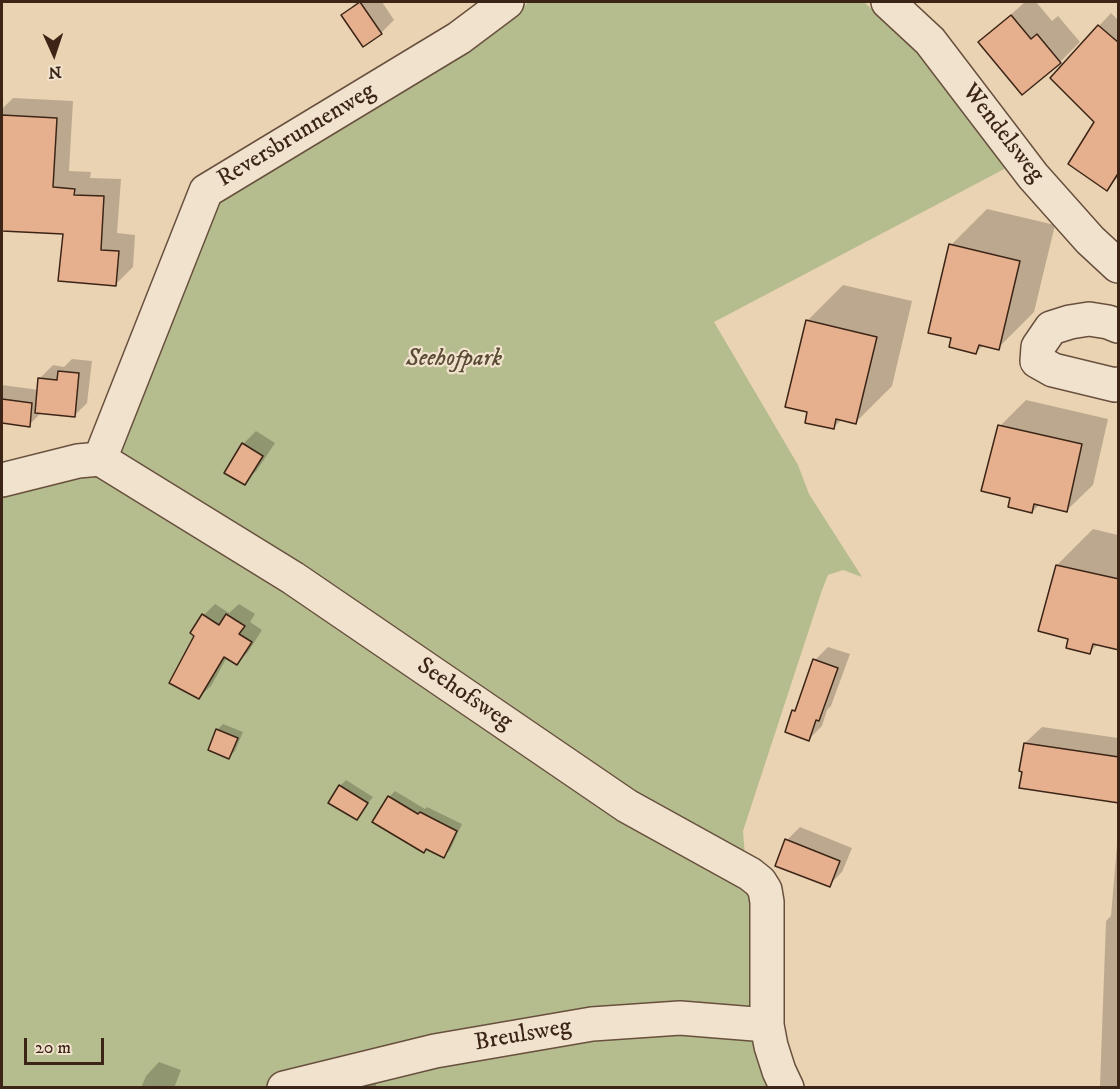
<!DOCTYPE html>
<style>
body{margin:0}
#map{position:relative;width:1120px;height:1089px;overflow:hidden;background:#ead3b2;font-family:"IM FELL DW Pica",serif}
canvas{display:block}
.frame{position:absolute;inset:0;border:3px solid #3c2517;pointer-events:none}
.north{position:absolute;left:24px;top:24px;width:60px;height:60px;-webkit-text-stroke:4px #f1e2cd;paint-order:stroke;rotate:177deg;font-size:16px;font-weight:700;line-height:24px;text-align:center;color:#3c2517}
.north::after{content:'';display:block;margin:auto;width:21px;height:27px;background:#3c2517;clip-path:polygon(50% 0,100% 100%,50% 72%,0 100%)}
.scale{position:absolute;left:24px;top:1038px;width:80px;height:27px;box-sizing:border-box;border:3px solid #3c2517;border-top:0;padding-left:8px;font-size:18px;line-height:21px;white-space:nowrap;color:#3c2517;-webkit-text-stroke:4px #f1e2cd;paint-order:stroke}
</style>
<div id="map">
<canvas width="1120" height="1089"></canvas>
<div class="frame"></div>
<div class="north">N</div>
<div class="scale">20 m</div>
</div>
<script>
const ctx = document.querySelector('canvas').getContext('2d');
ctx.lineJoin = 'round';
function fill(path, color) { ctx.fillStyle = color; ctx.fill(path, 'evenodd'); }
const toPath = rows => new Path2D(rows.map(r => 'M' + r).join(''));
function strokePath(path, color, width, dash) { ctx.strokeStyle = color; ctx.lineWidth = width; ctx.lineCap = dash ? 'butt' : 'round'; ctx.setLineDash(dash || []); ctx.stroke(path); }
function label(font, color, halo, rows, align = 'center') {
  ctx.font = font + ' "IM FELL DW Pica",serif'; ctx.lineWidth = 4.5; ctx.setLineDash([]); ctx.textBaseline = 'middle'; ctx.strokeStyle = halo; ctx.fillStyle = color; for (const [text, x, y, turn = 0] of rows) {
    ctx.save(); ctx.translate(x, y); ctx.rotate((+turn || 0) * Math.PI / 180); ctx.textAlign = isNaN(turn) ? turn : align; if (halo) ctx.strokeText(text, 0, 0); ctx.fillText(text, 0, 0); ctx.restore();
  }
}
fill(toPath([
 [529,2,864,2,924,57,1008,167,714,322,798,465,809,494,862,577,843,570,828,575,822,590,743,831,745,857,742,863,117,463,127,422,224,193,469,46],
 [105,469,753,893,774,1087,2,1087,2,491]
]), '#b5bc8d');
fill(toPath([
 [357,2,382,2,394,20,381,33,343,15],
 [1025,2,1036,2,1052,21,1058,16,1080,42,1060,62,1022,93,980,42],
 [1111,13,1118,20,1118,177,1107,189,1096,122,1099,26],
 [13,98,73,101,69,171,91,172,90,178,121,179,117,233,135,235,133,267,115,285,64,233,2,229,2,109],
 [987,209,1055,225,1034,312,998,348,984,345,976,352,951,245],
 [843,285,912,301,892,386,856,422,842,419,833,428,809,411,807,321],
 [72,359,92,361,87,403,74,416,42,412,29,425,2,422,2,385,39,390,40,378,53,365,64,367],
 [1026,400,1108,419,1093,485,1067,510,1040,504,1032,512,1012,497,1000,426],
 [256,431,275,443,257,470,244,483,243,444],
 [1093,529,1118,535,1118,649,1098,644,1090,652,1070,637,1057,565],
 [215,604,229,613,239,604,255,614,250,622,262,630,248,652,237,663,227,657,211,686,199,697,196,635,204,615],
 [828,647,850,654,831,706,827,710,822,726,809,739,793,711,798,706,815,660],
 [223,724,243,732,235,751,229,757,217,730],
 [1042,727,1118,738,1118,802,1025,743],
 [346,780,373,797,356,818,340,786],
 [395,791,425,809,427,807,462,824,450,850,444,856,389,797],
 [800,827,852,848,842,872,829,885,777,865,787,840],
 [1118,833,1118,1088,1098,1088,1100,1086,1106,921,1111,916],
 [159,1062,181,1070,174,1088,141,1088,146,1076],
 [371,1082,376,1083,376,1088,354,1088]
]), '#0003');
const building = toPath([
 [360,2,382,34,363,47,341,15,360,2],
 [1011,15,1031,39,1037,34,1061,63,1022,95,978,42,1011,15],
 [1098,25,1119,43,1119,172,1107,191,1068,164,1094,122,1050,78,1098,25],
 [2,115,57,118,53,187,75,189,74,195,104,196,101,250,119,251,116,286,58,281,63,234,2,231,2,115],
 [949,244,1020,261,999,350,979,345,976,354,949,347,951,338,928,333,949,244],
 [806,320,877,337,856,424,836,419,834,429,805,423,807,412,785,407,806,320],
 [58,371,79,373,75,417,35,413,38,378,57,380,58,371],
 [2,399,32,403,30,427,2,423,2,399],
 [998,425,1082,444,1067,512,1034,504,1032,513,1008,507,1010,498,981,491,998,425],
 [242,443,263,456,245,485,224,473,242,443],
 [1056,565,1119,579,1119,650,1093,644,1090,654,1066,648,1068,639,1038,631,1056,565],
 [202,614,219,625,226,614,245,626,239,634,252,642,237,665,224,657,199,699,169,683,194,636,190,633,202,614],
 [813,659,838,668,819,721,816,720,809,741,785,732,792,710,795,711,813,659],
 [216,729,238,738,229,759,208,750,216,729],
 [1024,743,1119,757,1119,803,1019,788,1022,772,1019,771,1024,743],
 [339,785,368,803,357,820,328,803,339,785],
 [388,796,418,814,420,812,457,831,444,858,426,849,424,853,372,822,388,796],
 [785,839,840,861,830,887,775,866,785,839]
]);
fill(building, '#e6b08e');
strokePath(building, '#3c2517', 1.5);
const minor = toPath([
 [888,2,930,41,1033,176,1090,240,1118,266],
 [1118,326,1108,322,1089,319,1070,322,1051,328,1038,347,1037,361,1053,370,1115,385,1118,384],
 [100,459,293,578,627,806,750,874,760,882,765,890,767,902,767,1025,771,1046,779,1071,787,1088],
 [100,459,206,191,459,38,507,2],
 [2,480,78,461,100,459],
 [284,1088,435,1051,592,1024,680,1018,767,1025]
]);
strokePath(minor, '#68503e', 36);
strokePath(minor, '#f1e2cd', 33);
label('24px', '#3c2517', '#f1e2cd', [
 ["Wendelsweg",1002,134,52],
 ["Reversbrunnenweg",297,136,-31],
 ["Seehofsweg",464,695,34],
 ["Breulsweg",523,1036,-10]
]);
label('italic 24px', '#5a4b34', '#f1e2cd', [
 ["Seehofpark",454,360]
]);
</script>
